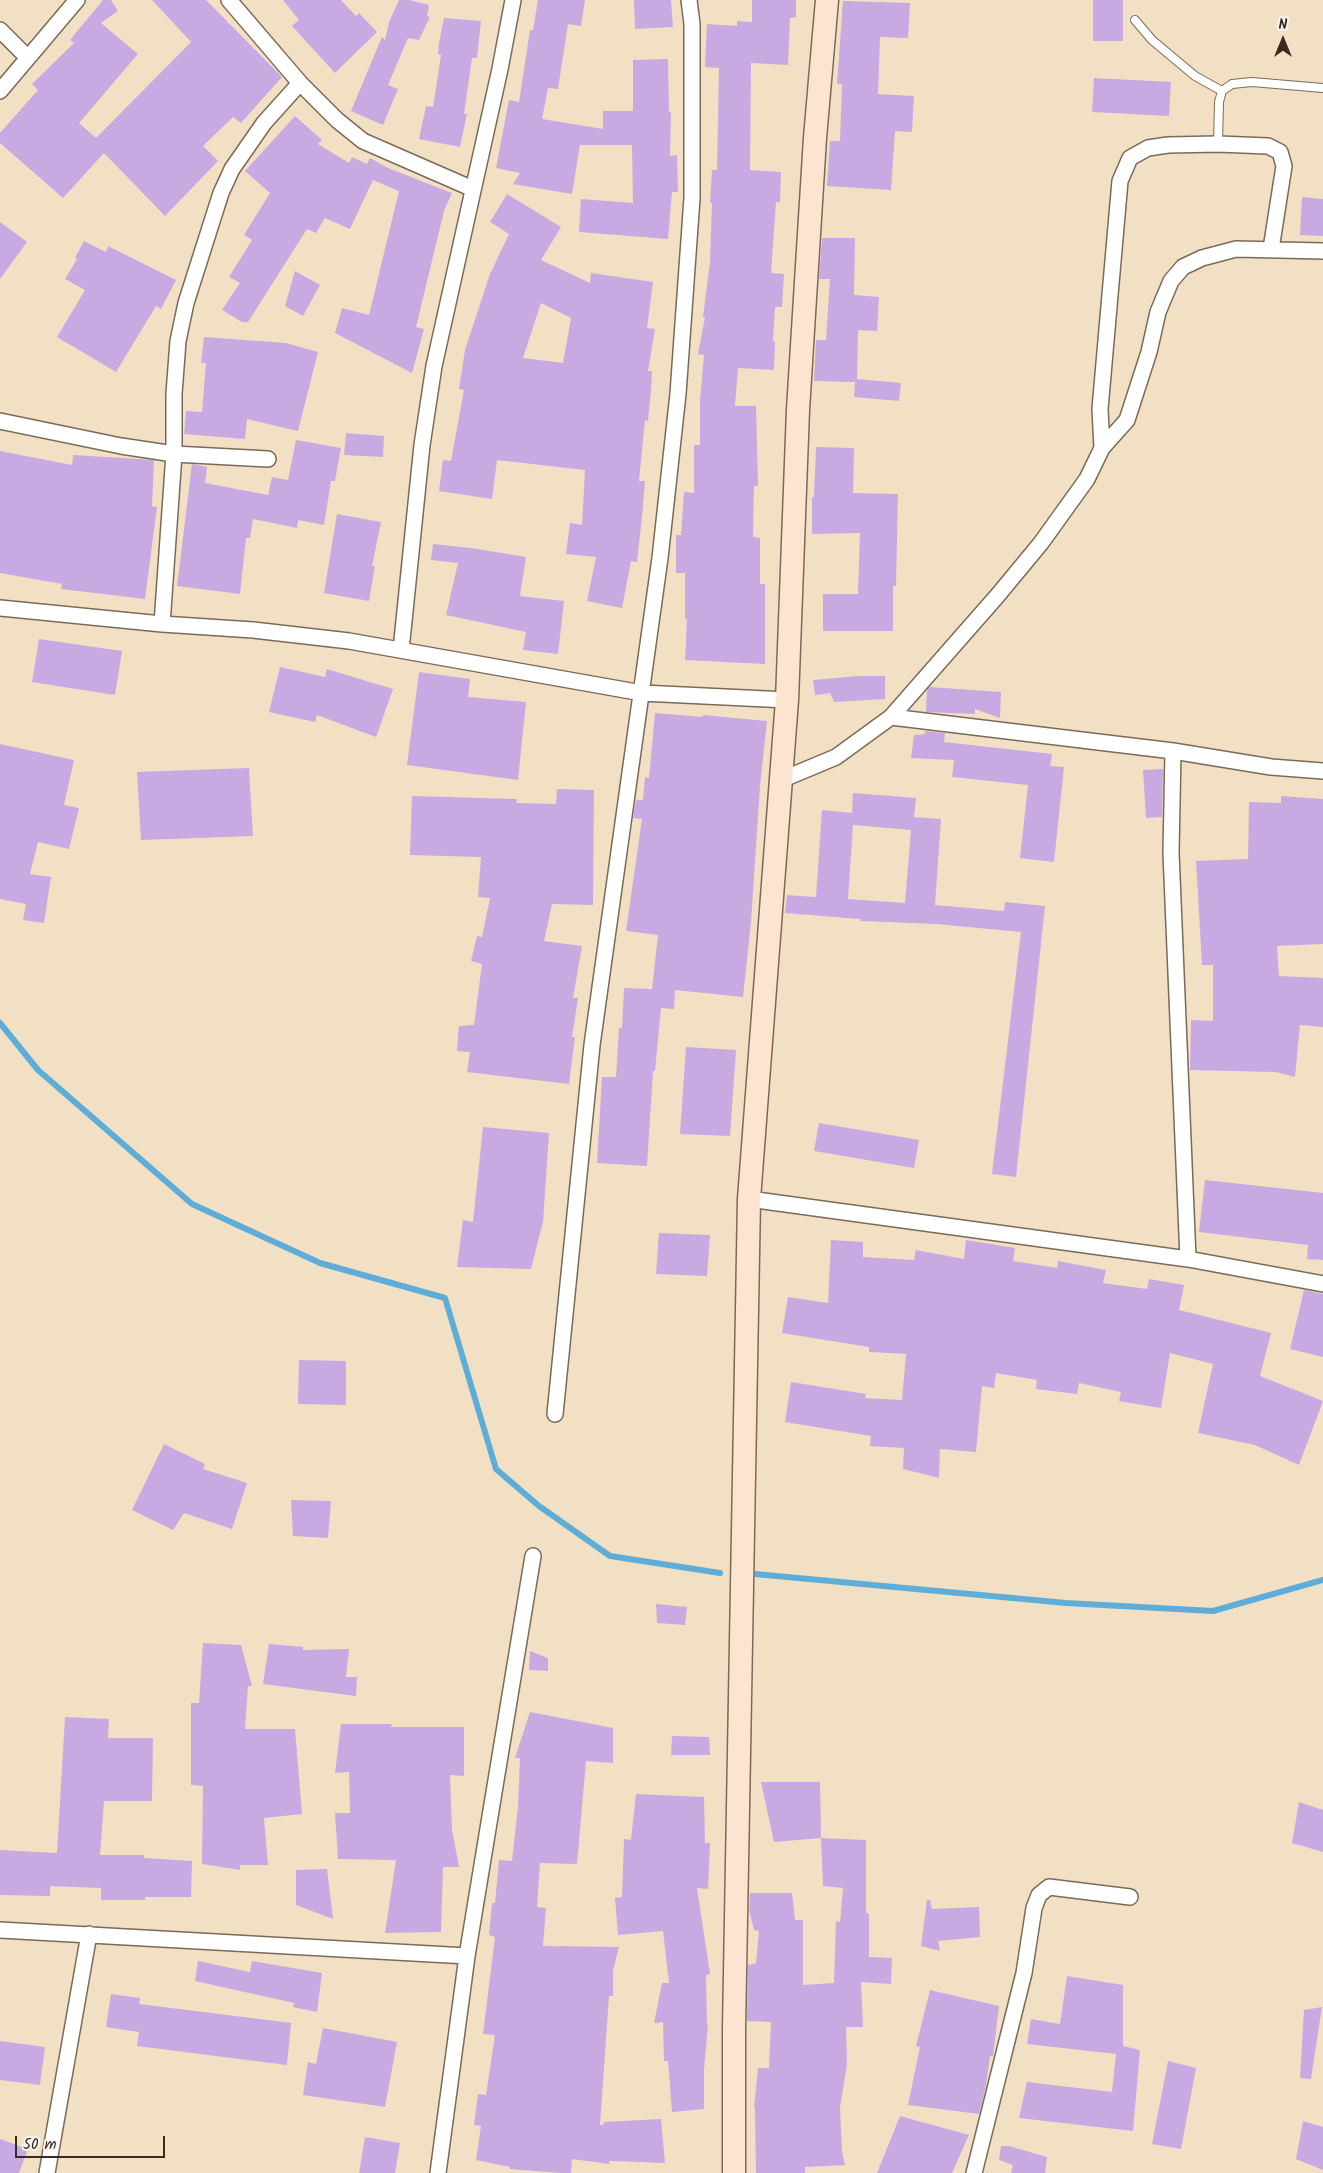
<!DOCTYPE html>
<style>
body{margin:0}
#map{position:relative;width:1323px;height:2173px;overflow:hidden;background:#f2e0c4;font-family:Kalam,sans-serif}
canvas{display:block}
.north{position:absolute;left:1258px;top:15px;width:50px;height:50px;-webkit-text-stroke:4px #f6f6f2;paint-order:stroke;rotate:0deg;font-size:14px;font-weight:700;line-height:20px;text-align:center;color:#3b2a1e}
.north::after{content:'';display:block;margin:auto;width:18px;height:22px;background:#3b2a1e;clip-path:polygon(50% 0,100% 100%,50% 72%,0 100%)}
.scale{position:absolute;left:15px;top:2136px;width:150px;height:22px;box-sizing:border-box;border:2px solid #3b2a1e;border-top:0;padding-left:6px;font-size:15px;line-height:18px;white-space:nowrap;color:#3b2a1e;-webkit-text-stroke:4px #f6f6f2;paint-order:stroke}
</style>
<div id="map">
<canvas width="1323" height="2173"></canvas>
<div class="north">N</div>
<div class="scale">50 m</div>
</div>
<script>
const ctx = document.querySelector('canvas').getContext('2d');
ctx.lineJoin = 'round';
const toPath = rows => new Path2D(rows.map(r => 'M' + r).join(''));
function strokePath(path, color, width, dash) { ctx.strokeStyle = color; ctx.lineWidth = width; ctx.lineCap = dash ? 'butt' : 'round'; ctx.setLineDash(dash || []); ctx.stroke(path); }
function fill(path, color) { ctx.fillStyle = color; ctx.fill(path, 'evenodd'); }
strokePath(toPath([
 [0,1023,38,1070,192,1204,320,1263,445,1298,496,1469,539,1506,610,1556,720,1573],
 [755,1574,1066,1603,1213,1611,1323,1580]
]), '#5eadd8', 6);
fill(toPath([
 [103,0,111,0,118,11,101,23,138,54,79,123,96,138,191,42,152,0,206,0,282,77,241,123,233,117,203,146,218,161,165,216,104,153,63,198,0,143,0,133,38,90,32,84,74,43,70,40],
 [283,0,341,0,356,16,359,13,377,32,335,73,292,26,299,20],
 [399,0,410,0,429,5,427,16,430,17,419,40,408,38,388,85,398,89,383,125,351,111,382,37,385,40,389,22],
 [538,0,585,0,581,26,568,24,558,89,548,88,542,119,603,129,603,111,633,111,633,60,668,59,669,112,671,112,670,156,677,155,678,192,672,192,668,239,579,232,581,199,633,203,632,145,580,145,572,194,513,184,520,173,496,168,509,100,519,102,530,30,533,30],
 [634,0,671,0,673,27,635,29],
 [752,0,796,0,796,17,790,18,788,65,751,63,750,170,781,172,780,202,776,202,771,273,784,274,782,307,775,307,773,341,775,342,774,370,738,368,735,406,756,406,758,486,754,486,753,537,760,538,760,584,765,584,765,664,685,660,687,619,685,619,685,573,676,573,676,535,681,535,684,492,694,493,694,445,700,445,700,400,704,355,698,354,705,317,703,317,710,262,712,203,710,203,712,170,717,170,719,68,705,67,707,24,737,26,737,21,752,22],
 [1093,0,1123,0,1123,41,1093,41],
 [843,1,910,3,908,38,880,37,878,94,914,96,912,132,895,131,891,190,827,186,830,141,840,141,842,84,837,84],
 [444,18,481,21,477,58,472,58,464,114,467,114,460,147,419,139,426,106,433,107,441,55,438,54,439,43],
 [1094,78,1171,82,1169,116,1092,112],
 [295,116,322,140,318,144,349,163,352,157,367,164,370,158,388,168,452,193,444,211,416,327,424,329,412,373,335,333,342,308,369,315,399,191,373,180,350,229,325,218,316,233,307,229,248,322,242,322,222,310,240,283,229,277,252,240,244,235,270,193,245,171],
 [507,194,561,227,541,260,590,283,591,273,653,282,647,328,655,329,648,371,652,371,651,390,648,421,645,420,639,481,645,481,642,517,637,562,631,561,622,608,587,601,596,557,566,554,570,523,582,525,585,470,497,460,492,499,439,491,443,460,451,461,464,390,459,389,465,350,490,274,509,234,490,222],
 [541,303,571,318,563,363,523,358],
 [1302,197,1323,199,1323,236,1300,235],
 [0,222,27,242,0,279],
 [822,238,855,238,854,295,879,297,877,331,858,330,857,379,901,383,899,401,854,397,855,382,814,381,816,340,826,340,830,279,819,279],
 [84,241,106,252,108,246,176,280,161,309,156,306,116,372,57,337,85,290,65,279,77,259,75,258],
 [295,271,320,285,303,316,285,306],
 [204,337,286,343,318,352,298,431,247,419,245,439,184,434,186,411,202,412,206,363,201,363],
 [346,433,384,436,383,457,344,455],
 [296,440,341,448,335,481,331,481,324,525,298,520,297,528,253,519,250,538,246,538,240,594,177,586,192,464,207,467,205,483,268,495,272,477,288,480],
 [816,447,854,448,853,493,898,494,896,586,893,586,893,631,823,631,823,594,858,594,860,533,812,534,812,497,814,497],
 [0,451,72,465,73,455,154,460,152,506,157,507,145,599,61,589,62,584,0,573],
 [337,514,381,522,372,566,375,566,369,601,324,593],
 [433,544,471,548,526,557,520,596,564,601,558,654,523,650,526,632,446,615,458,563,431,560],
 [39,639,122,651,115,695,32,682],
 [280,667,325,677,327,669,393,689,376,737,317,715,315,722,269,712],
 [419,672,470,679,468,697,526,702,518,780,407,765],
 [857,676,885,676,885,699,834,702,830,693,815,695,813,680],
 [930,687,1001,692,1000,718,975,709,975,714,926,712,927,690],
 [655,713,702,717,703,715,767,721,760,786,751,922,743,997,675,990,674,1009,661,1008,655,1071,653,1071,647,1166,597,1163,602,1077,616,1077,619,1028,622,1028,624,988,652,989,658,935,626,931,642,819,633,818,636,800,643,800,645,777,649,778],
 [925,731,945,733,944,742,1052,754,1050,766,1064,767,1054,862,1020,858,1028,785,952,777,954,760,911,758,914,735,925,734],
 [0,744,74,760,64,805,79,808,69,849,38,842,30,874,51,877,44,923,23,920,26,904,0,899],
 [249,768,253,836,141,840,137,772],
 [1163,769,1162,817,1146,818,1143,770],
 [557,789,594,790,593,905,552,904,544,941,582,946,573,998,578,998,572,1037,575,1037,569,1084,467,1072,470,1052,457,1051,459,1026,474,1025,482,964,471,961,477,936,482,937,490,898,478,897,481,857,410,855,412,796,517,799,516,803,556,804],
 [853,793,916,798,914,817,941,819,935,905,1004,911,1005,902,1045,906,1016,1177,992,1174,1021,932,936,924,860,921,860,919,785,913,787,895,816,897,822,810,852,813],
 [853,825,911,830,905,903,848,899],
 [1281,796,1323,799,1323,944,1277,946,1279,976,1323,978,1323,1027,1300,1025,1295,1077,1275,1072,1190,1070,1191,1020,1213,1021,1213,965,1202,965,1196,861,1248,859,1249,802,1281,803],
 [686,1047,736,1050,730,1136,680,1134],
 [819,1123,919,1140,914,1168,814,1151],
 [483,1127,549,1133,543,1222,531,1269,457,1267,463,1220,473,1222],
 [1205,1180,1323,1193,1323,1260,1307,1259,1308,1245,1199,1232],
 [659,1233,710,1235,707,1276,656,1274],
 [831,1240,863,1242,863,1257,914,1260,916,1250,964,1259,966,1240,1015,1248,1013,1261,1057,1268,1058,1261,1106,1270,1103,1283,1147,1289,1149,1279,1184,1285,1179,1310,1271,1333,1260,1376,1323,1401,1299,1465,1255,1445,1198,1433,1213,1364,1170,1353,1161,1408,1119,1401,1121,1392,1079,1383,1077,1394,1036,1389,1037,1380,996,1373,994,1388,982,1386,976,1452,940,1449,939,1478,903,1469,904,1448,870,1446,871,1436,785,1422,791,1382,866,1394,865,1398,902,1400,906,1354,869,1352,869,1347,782,1333,788,1297,828,1303],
 [1304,1290,1323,1294,1323,1357,1290,1349],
 [299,1360,346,1361,346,1405,298,1404],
 [164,1444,205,1464,203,1469,247,1483,232,1529,184,1513,173,1530,132,1510],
 [291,1500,331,1501,328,1538,293,1536],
 [656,1604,687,1607,685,1625,657,1623],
 [203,1643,241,1645,252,1686,248,1686,245,1729,295,1729,302,1814,264,1818,268,1865,240,1865,240,1870,202,1864,203,1786,191,1785,191,1703,199,1703],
 [269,1644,303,1647,303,1650,349,1649,346,1677,357,1677,356,1696,263,1684],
 [530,1651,548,1658,548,1671,529,1670],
 [530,1712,613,1728,613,1763,586,1761,577,1864,540,1863,537,1907,546,1908,543,1946,619,1947,613,1971,613,1996,609,1996,600,2125,603,2125,604,2122,661,2119,665,2163,609,2161,609,2164,572,2159,571,2173,561,2173,510,2169,510,2167,476,2160,481,2126,474,2125,478,2094,486,2095,495,2035,483,2034,495,1937,489,1935,492,1903,495,1903,499,1860,512,1861,518,1806,520,1758,515,1758],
 [65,1717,109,1719,108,1738,153,1738,152,1801,104,1801,100,1855,144,1855,144,1858,192,1861,191,1897,145,1897,145,1900,101,1900,101,1888,50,1886,50,1896,0,1895,0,1850,57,1853],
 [341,1724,392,1724,391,1727,464,1727,464,1776,450,1775,452,1830,459,1867,443,1867,441,1932,385,1933,396,1860,338,1859,335,1813,350,1813,349,1772,335,1773],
 [672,1736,709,1737,710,1755,671,1755],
 [761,1782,820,1782,821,1838,774,1842],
 [636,1794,704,1797,705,1843,710,1843,708,1889,697,1888,710,1974,706,1975,707,2025,708,2025,704,2070,704,2109,672,2112,668,2061,664,2061,663,2022,654,2023,662,1983,669,1983,663,1931,618,1935,615,1898,622,1897,624,1839,631,1840],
 [1299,1802,1323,1810,1323,1852,1292,1843],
 [821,1838,866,1840,866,1913,869,1914,869,1957,892,1958,891,1984,861,1982,863,2027,846,2027,847,2064,840,2108,842,2152,845,2165,805,2167,805,2173,756,2173,755,2108,754,2108,758,2068,769,2068,771,2022,747,2021,748,1965,756,1963,759,1931,754,1930,749,1910,750,1893,792,1893,795,1920,803,1920,803,1985,834,1983,836,1921,840,1922,843,1888,823,1886],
 [327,1869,333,1919,296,1905,296,1870],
 [927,1900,930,1900,932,1909,979,1907,980,1937,938,1941,940,1951,921,1946],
 [198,1961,250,1972,252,1961,322,1973,317,2012,293,2007,294,2003,195,1981],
 [1067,1976,1123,1985,1123,2046,1140,2050,1133,2131,1019,2118,1027,2082,1112,2092,1116,2054,1027,2044,1031,2019,1060,2024],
 [930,1990,999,2006,993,2056,990,2056,986,2085,979,2114,908,2105,920,2047,916,2046],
 [111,1994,140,1998,139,2004,291,2023,287,2065,137,2046,139,2032,106,2027],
 [1322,2007,1311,2079,1300,2078,1304,2010],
 [323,2028,397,2042,385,2107,303,2095,308,2062,316,2064],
 [0,2041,45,2047,40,2085,0,2080],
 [1168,2061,1196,2068,1181,2149,1152,2144],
 [900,2116,969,2135,952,2173,877,2173],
 [1303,2121,1323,2127,1323,2170,1296,2159],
 [365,2137,400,2143,395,2173,359,2173],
 [0,2139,28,2149,19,2173,0,2173],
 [1001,2146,1009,2146,1047,2157,1045,2173,1011,2173,1013,2165,999,2160]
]), '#c8aae3');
const lane = toPath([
 [1135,20,1152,40,1195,76,1222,91],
 [1218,144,1219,102,1222,91,1232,84,1252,82,1323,88]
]);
const street = toPath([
 [229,0,300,83,337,120,363,141,473,189],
 [0,30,27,57],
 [0,91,77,0],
 [0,421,121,446,174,454,268,459],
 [1102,448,1127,420,1149,352,1158,312,1171,281,1183,267,1202,258,1236,249,1323,251],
 [0,608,162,624,253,630,349,641,642,693,787,700],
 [162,624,174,454,174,394,178,341,186,303,221,193,232,169,264,123,300,83],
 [401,650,422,445,434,366,500,69,513,0],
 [891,717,998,595,1041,543,1087,479,1102,448,1100,409,1120,181,1130,158,1148,148,1168,145,1218,144,1268,146,1280,152,1284,166,1271,249],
 [1173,751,1171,853,1188,1259],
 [781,780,836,757,891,717,1173,751,1271,767,1323,771],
 [749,1199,1188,1259,1323,1284],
 [555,1414,592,1045,660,558,678,394,692,198,692,24,689,0],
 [0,1930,467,1956],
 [47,2173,89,1934],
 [438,2173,467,1956,533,1556],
 [974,2173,1024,1973,1034,1908,1039,1895,1049,1887,1130,1897]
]);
const secondary = toPath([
 [734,2173,734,2029,749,1199,787,700,798,410,815,138,827,0]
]);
strokePath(lane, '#7b6a58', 10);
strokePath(street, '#7b6a58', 18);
strokePath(secondary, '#7b6a58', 25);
strokePath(lane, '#fff', 8);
strokePath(street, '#fff', 15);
strokePath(secondary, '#fde4d1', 22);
</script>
